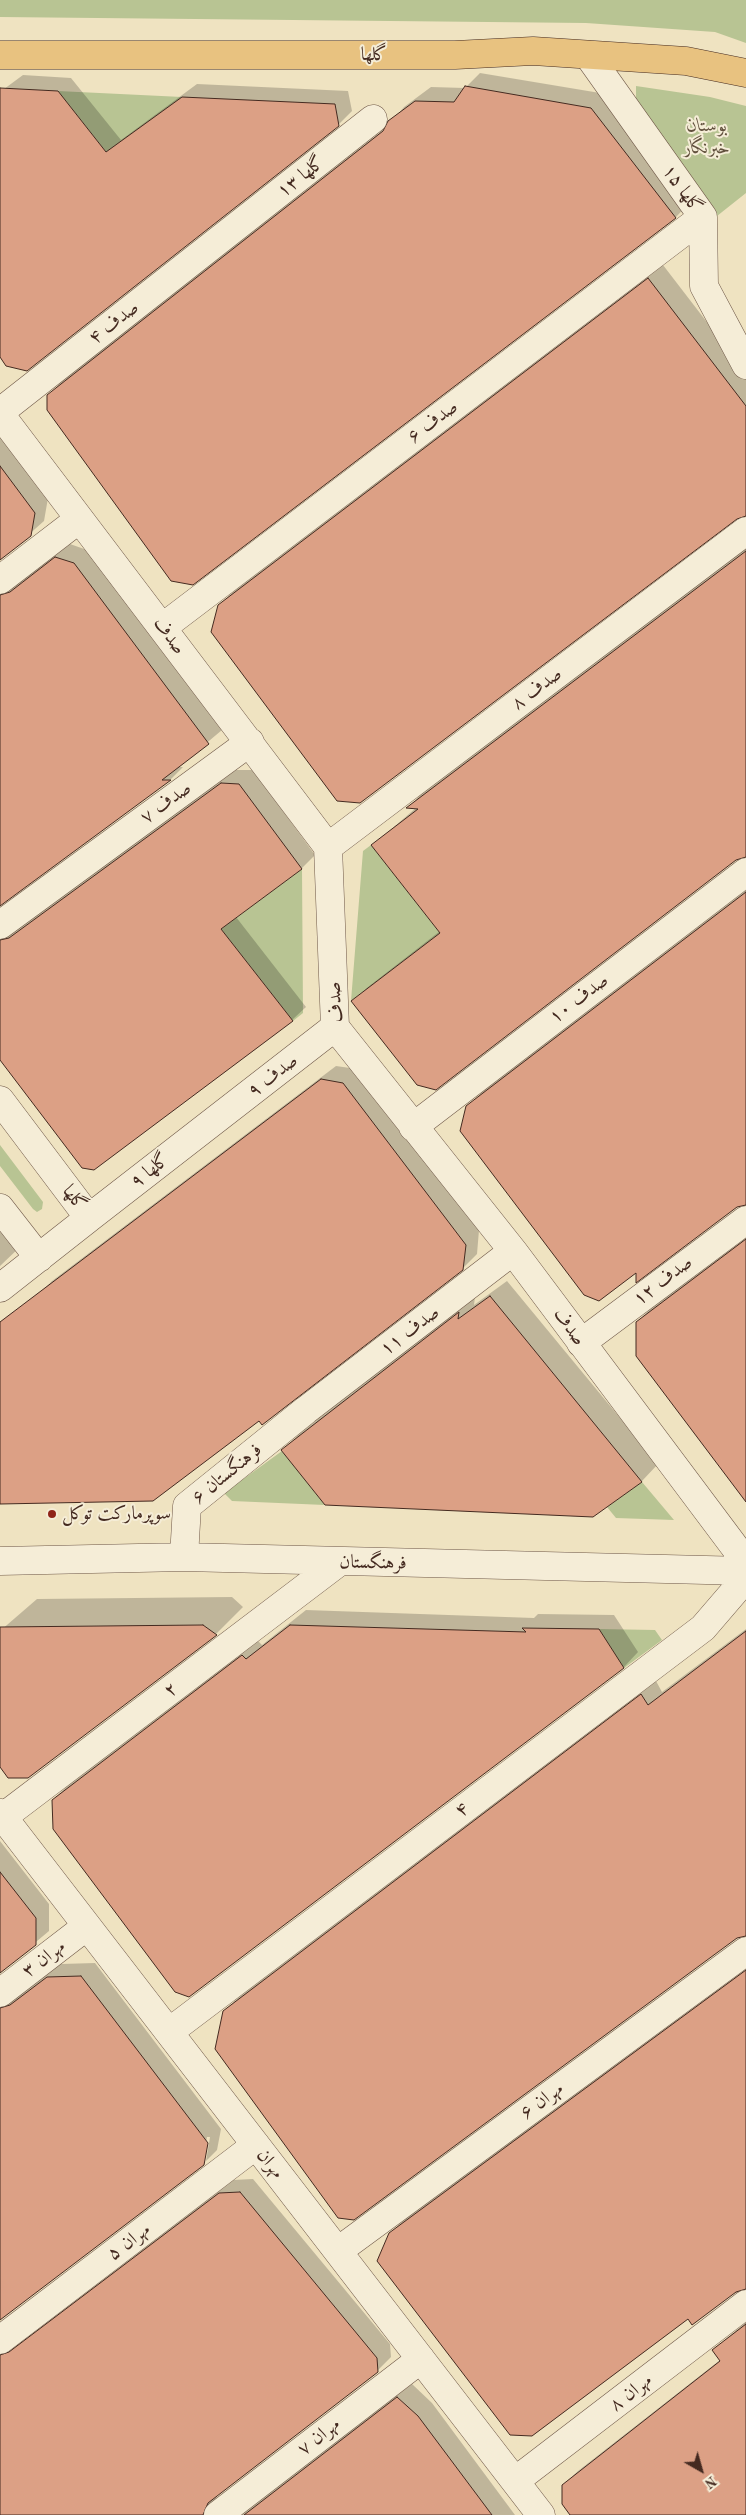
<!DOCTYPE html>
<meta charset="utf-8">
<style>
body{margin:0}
#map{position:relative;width:746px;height:2515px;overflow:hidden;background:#efe3c1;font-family:"Old Standard TT",serif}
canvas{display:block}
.north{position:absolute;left:676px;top:2445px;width:50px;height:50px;-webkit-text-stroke:4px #f5edd7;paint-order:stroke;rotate:142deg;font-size:14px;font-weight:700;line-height:20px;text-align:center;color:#442a20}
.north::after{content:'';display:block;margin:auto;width:18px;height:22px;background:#442a20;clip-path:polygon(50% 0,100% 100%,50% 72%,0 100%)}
</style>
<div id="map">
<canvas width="746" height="2515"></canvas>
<div class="north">N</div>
</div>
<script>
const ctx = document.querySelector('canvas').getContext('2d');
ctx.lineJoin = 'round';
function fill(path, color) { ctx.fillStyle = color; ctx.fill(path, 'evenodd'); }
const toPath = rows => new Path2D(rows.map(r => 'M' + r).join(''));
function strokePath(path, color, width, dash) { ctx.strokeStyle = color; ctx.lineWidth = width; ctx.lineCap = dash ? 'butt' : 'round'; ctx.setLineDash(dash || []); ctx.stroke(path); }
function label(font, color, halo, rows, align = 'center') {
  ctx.font = font + ' "Old Standard TT",Amiri,serif'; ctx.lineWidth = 4; ctx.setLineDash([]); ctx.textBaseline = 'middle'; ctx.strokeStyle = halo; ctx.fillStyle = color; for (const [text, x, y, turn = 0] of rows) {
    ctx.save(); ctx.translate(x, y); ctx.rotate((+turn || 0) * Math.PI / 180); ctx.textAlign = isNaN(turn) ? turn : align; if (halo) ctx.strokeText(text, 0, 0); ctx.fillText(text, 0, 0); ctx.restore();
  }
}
fill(toPath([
 [0,0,746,0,746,43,715,32,586,23,0,17],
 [636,86,710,97,746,106,746,193,717,216,636,105],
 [58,91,182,97,107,153],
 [371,845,440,933,351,1001,363,851],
 [302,869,303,1013,293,1021,221,929],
 [0,1145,43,1202,42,1209,37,1212,33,1209,0,1166],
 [282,1451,325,1505,232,1501,224,1493],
 [642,1482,674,1520,616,1518,607,1507],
 [599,1629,655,1630,662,1640,624,1668]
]), '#b8c493');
fill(toPath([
 [480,73,606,94,690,202,676,217,192,584,49,395,63,380,387,127,404,107,431,87,465,88],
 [23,75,71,78,121,140,197,84,348,91,352,111,338,125,0,355,0,92],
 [663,265,746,373,746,508,219,605,234,591],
 [0,434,48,498,44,521,0,560],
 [70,544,87,550,222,730,178,767,183,767,171,779,0,904,0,573,17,582,24,579],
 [746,548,746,856,353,1001,368,987,440,931,373,845,417,807,409,807,422,793],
 [236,770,253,770,315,855,302,868,236,917,306,1007,292,1020,0,1058,0,918,16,927,24,924],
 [746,890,746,1203,736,1206,637,1270,467,1107,482,1092],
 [336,1066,357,1069,479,1230,477,1254,462,1269,259,1419,0,1503,0,1349,38,1295,52,1281],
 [0,1216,22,1245,0,1266],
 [746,1237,746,1500,637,1322,652,1307],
 [507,1281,658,1464,642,1481,593,1515,283,1450,300,1433,475,1297,474,1305],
 [232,1597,243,1607,216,1634,28,1777,0,1765,0,1631,37,1599],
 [306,1610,534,1618,538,1614,614,1615,638,1652,624,1667,189,1996,53,1800,68,1785,258,1641,262,1645],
 [746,1629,746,1935,224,2011,239,1997,656,1681,662,1692],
 [0,1841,49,1904,49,1931,0,1972],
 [95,1963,221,2129,217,2150,206,2161,210,2137,207,2137,203,2164,0,2319,0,1987,17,1995,61,1964],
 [746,1968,746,2288,688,2317,390,2233,405,2219],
 [253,2179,390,2344,391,2357,377,2371,217,2495,216,2503,225,2515,0,2515,0,2334,17,2342,24,2339,233,2180],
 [746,2322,746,2515,572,2515,563,2485,578,2471,720,2360,713,2350],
 [412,2384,432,2403,515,2515,240,2515]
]), '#0003');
const building = toPath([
 [465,86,591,108,676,218,193,585,171,581,47,410,47,395,383,131,388,121,415,101,454,102,465,86],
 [0,88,58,91,106,152,182,97,335,104,339,126,27,371,6,366,0,357,0,88],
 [648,278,746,406,746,516,737,519,360,803,337,801,211,632,218,605,648,278],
 [0,466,35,513,31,536,0,560,0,466],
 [746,551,746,857,736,860,436,1090,417,1085,351,1001,440,933,371,845,418,809,406,808,746,551],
 [55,557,74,563,209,744,162,780,171,780,0,906,0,595,10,592,55,557],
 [221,783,239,784,302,869,221,929,293,1021,94,1170,82,1168,0,1060,0,940,9,938,221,783],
 [746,892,746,1205,737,1207,636,1283,636,1273,599,1301,584,1295,460,1131,466,1106,746,892],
 [321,1079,343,1083,466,1245,463,1270,262,1425,259,1421,153,1501,0,1504,0,1322,321,1079],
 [746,1239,746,1502,636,1356,636,1322,746,1239],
 [490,1296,642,1482,593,1517,325,1505,281,1450,459,1312,458,1319,490,1296],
 [203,1625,217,1635,28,1778,8,1778,0,1767,0,1627,203,1625],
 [290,1625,526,1632,522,1628,599,1629,624,1668,189,1997,175,1992,53,1829,52,1800,242,1655,246,1659,290,1625],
 [746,1631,746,1936,737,1938,354,2220,338,2218,215,2049,223,2011,641,1694,648,1705,746,1631],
 [0,1872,36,1918,36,1945,0,1973,0,1872],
 [746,1970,746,2289,736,2292,692,2325,688,2319,532,2436,510,2435,377,2261,389,2233,746,1970],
 [81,1976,208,2143,204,2165,0,2320,0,2008,10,2005,47,1977,81,1976],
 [240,2192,377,2358,378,2372,208,2503,203,2515,0,2515,0,2355,9,2352,219,2193,240,2192],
 [746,2324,746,2515,570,2515,562,2504,562,2485,720,2361,712,2350,746,2324],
 [397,2397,418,2416,492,2515,244,2515,397,2397]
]);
fill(building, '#dca085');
strokePath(building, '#442a20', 1);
const minor = toPath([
 [588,55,703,217,704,286,746,365],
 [0,412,373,119],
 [0,414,328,847,335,1027,513,1251,746,1562],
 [0,580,78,520],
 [163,627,703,217],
 [328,847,746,531],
 [0,925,250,742],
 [0,1100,89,1218,0,1288],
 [413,1127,746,872],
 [0,1208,39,1258],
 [89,1218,335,1027],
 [581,1343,746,1220],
 [184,1557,187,1506,306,1410,513,1251],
 [0,1561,184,1557,746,1571],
 [0,1813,541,2515],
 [3,1817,339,1562],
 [0,1993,87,1926],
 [169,2032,703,1628,746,1578],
 [338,2251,746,1951],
 [0,2340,256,2145],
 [515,2481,746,2304],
 [218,2515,421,2359]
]);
const major = toPath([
 [0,55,455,55,533,51,686,61,746,73]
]);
strokePath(minor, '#6f5848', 29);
strokePath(major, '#442a20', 29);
strokePath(minor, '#f5edd7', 28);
strokePath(major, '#e8c280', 28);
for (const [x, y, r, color] of [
 [52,1514,5,"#8f2418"]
]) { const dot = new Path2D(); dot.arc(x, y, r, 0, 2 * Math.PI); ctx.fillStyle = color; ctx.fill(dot); strokePath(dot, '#f5edd7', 2); }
label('19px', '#442a20', '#f5edd7', [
 ["گلها",374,55],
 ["گلها ۱۳",301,177,-38],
 ["گلها ۱۵",682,189,55],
 ["صدف ۴",114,323,-38],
 ["صدف ۶",433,422,-37],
 ["صدف",169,636,53],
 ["صدف ۸",537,689,-37],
 ["صدف ۷",166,803,-36],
 ["صدف ۱۰",579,999,-37],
 ["صدف",336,1002,-95],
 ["صدف ۹",273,1076,-38],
 ["گلها ۹",150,1171,-38],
 ["گلها",74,1198,53],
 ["صدف ۱۲",663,1281,-37],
 ["صدف",569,1327,54],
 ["صدف ۱۱",410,1331,-37],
 ["فرهنگستان ۶",227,1474,-39],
 ["فرهنگستان",373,1563,1],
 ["۲",171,1690,-37],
 ["۴",462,1810,-37],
 ["مهران ۳",44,1959,-37],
 ["مهران ۶",542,2101,-36],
 ["مهران",270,2164,52],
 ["مهران ۵",129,2242,-37],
 ["مهران ۸",631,2393,-38],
 ["مهران ۷",319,2437,-38]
]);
label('italic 19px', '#61503d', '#f5edd7', [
 ["بوستان",707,126],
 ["خبرنگار",707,148]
]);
label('19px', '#442a20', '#f5edd7', [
 ["سوپرمارکت توکل",62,1514]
], 'left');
</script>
